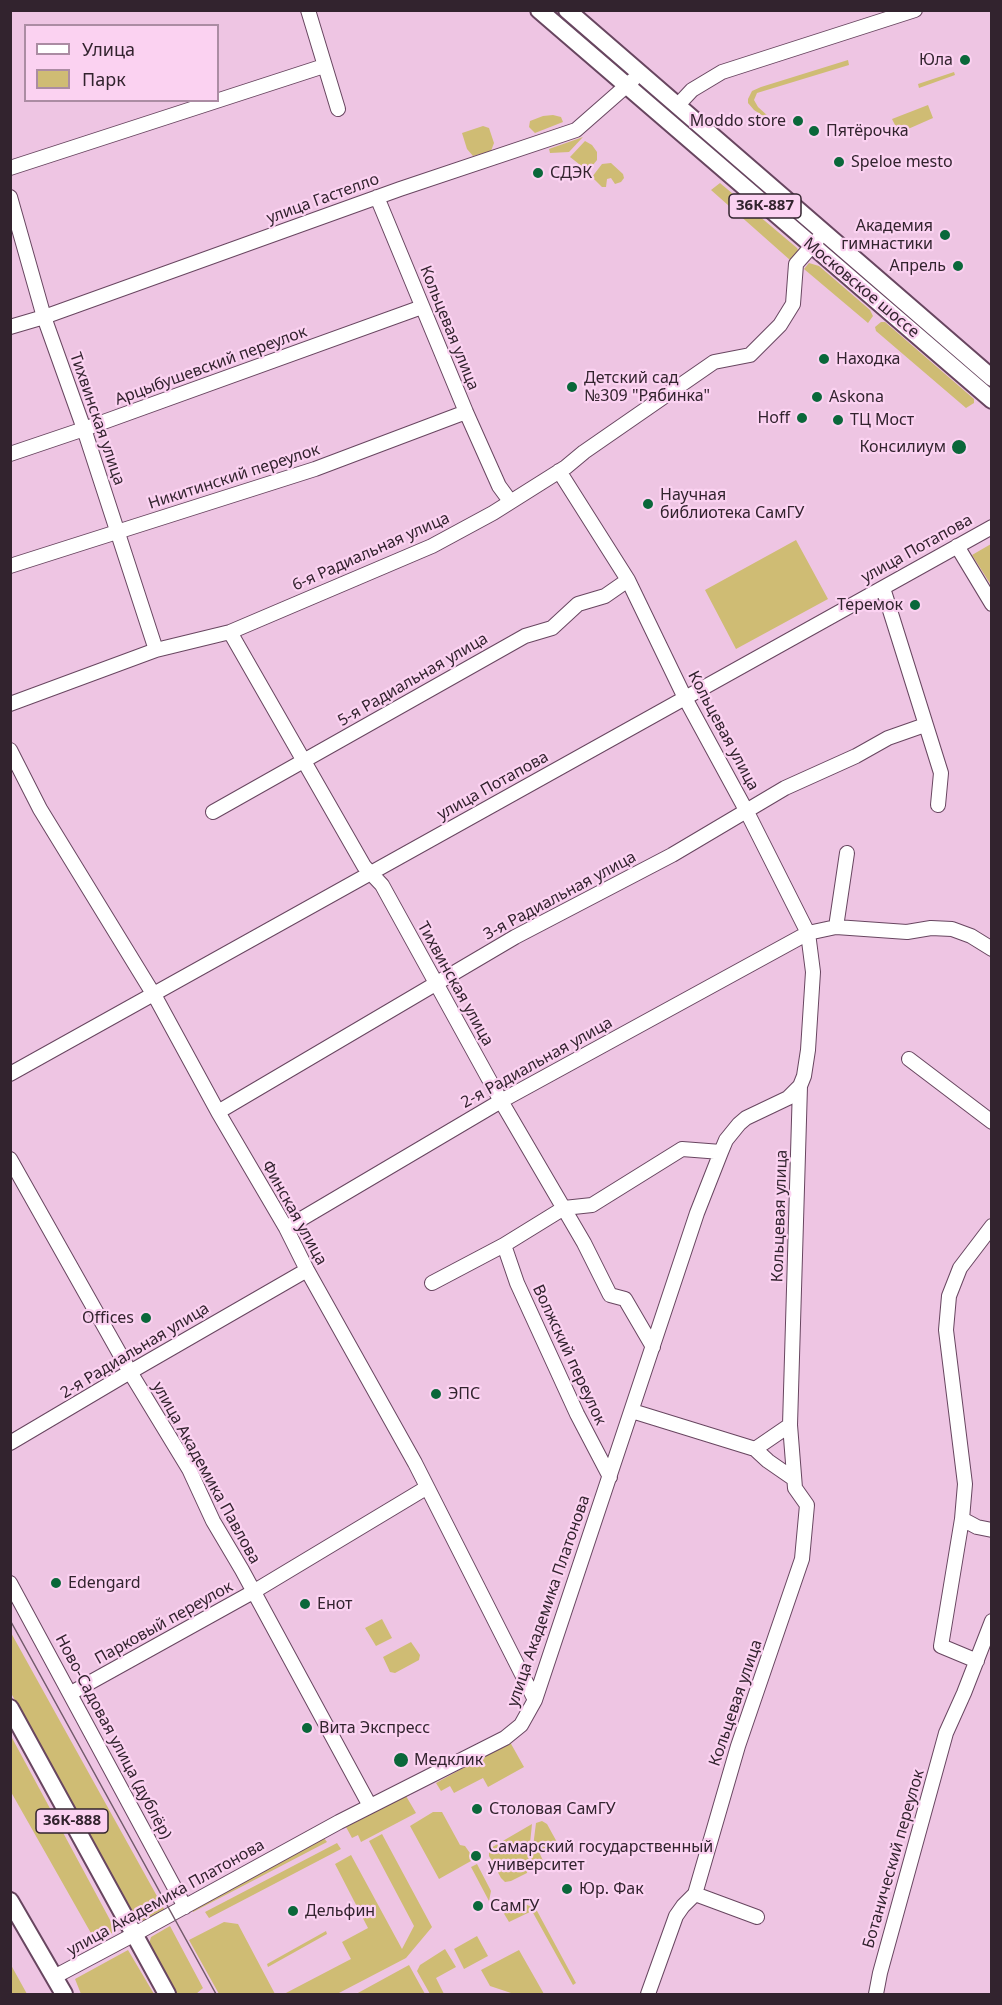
<!DOCTYPE html>
<meta charset="utf-8">
<style>
body{margin:0}
#map{position:relative;width:1002px;height:2005px;overflow:hidden;background:#eec5e3;font-family:"Noto Sans",sans-serif}
canvas{display:block}
.frame{position:absolute;inset:0;border:12px solid #32232e;pointer-events:none}
.legend{position:absolute;left:24px;top:24px;width:195px;height:78px;box-sizing:border-box;background:#fbd2f1;border:2px solid #ab8ca3;margin:0;padding:8px 10px;list-style:none;font-size:18px;color:#32232e}
.legend li{display:flex;align-items:center;gap:12px;height:30px}
.legend b{width:30px;border:2px solid #ab8ca3}
</style>
<div id="map">
<canvas width="1002" height="2005"></canvas>
<div class="frame"></div>
<ul class="legend">
<li><b style="height:8px;background:#fff"></b>Улица</li>
<li><b style="height:16px;background:#cfbc74"></b>Парк</li>
</ul>
</div>
<script>
const ctx = document.querySelector('canvas').getContext('2d');
ctx.lineJoin = 'round';
function fill(path, color) { ctx.fillStyle = color; ctx.fill(path, 'evenodd'); }
const toPath = rows => new Path2D(rows.map(r => 'M' + r).join(''));
function strokePath(path, color, width, dash) { ctx.strokeStyle = color; ctx.lineWidth = width; ctx.lineCap = dash ? 'butt' : 'round'; ctx.setLineDash(dash || []); ctx.stroke(path); }
function label(font, color, halo, rows, align = 'center') {
  ctx.font = font + ' "Noto Sans",sans-serif'; ctx.lineWidth = 4.5; ctx.setLineDash([]); ctx.textBaseline = 'middle'; ctx.strokeStyle = halo; ctx.fillStyle = color; for (const [text, x, y, turn = 0] of rows) {
    ctx.save(); ctx.translate(x, y); ctx.rotate((+turn || 0) * Math.PI / 180); ctx.textAlign = isNaN(turn) ? turn : align; if (halo) ctx.strokeText(text, 0, 0); ctx.fillText(text, 0, 0); ctx.restore();
  }
}
fill(toPath([
 [848,60,849,65,757,93,754,100,758,107,780,127,754,110,748,103,748,99,752,91,761,87],
 [954,72,955,75,919,88,918,84],
 [928,105,933,118,899,133,892,119],
 [553,115,561,117,563,122,535,133,529,127,530,121,543,116],
 [483,126,489,128,494,143,491,151,473,156,467,149,462,133],
 [583,137,569,152,550,153,549,149],
 [585,141,592,145,597,152,597,160,588,171,570,157],
 [611,163,623,174,624,178,621,182,615,184,611,178,607,179,606,187,602,187,592,177,602,164],
 [720,183,797,248,799,252,794,260,790,260,711,190],
 [809,263,819,266,870,310,873,316,868,323,804,269],
 [881,322,885,322,974,399,974,403,966,408,876,331,875,327],
 [796,540,828,599,736,649,705,590],
 [991,544,991,585,972,555],
 [382,1619,392,1638,376,1646,365,1628],
 [10,1631,168,1916,135,1923,11,1693],
 [411,1642,420,1655,419,1660,395,1673,390,1672,383,1657],
 [11,1736,116,1931,96,1942,11,1792],
 [510,1742,524,1767,488,1787,483,1778,454,1793,450,1786,441,1791,436,1783],
 [406,1796,416,1813,361,1842,358,1835,352,1838,346,1827],
 [433,1812,442,1812,460,1845,465,1846,472,1856,471,1861,439,1879,410,1826],
 [542,1821,547,1824,558,1844,540,1854,544,1863,530,1871,536,1823],
 [532,1824,527,1873,511,1881,505,1882,501,1878,489,1856,489,1849],
 [382,1834,432,1927,406,1958,337,1994,284,1994,351,1959,342,1942,368,1928,335,1864,351,1855,402,1949,414,1926,369,1841],
 [324,1838,327,1842,193,1912,191,1908],
 [337,1843,341,1849,209,1918,205,1912],
 [477,1864,491,1891,489,1901,471,1867],
 [523,1903,536,1909,576,1983,573,1985,532,1911,509,1922,503,1912],
 [224,1922,238,1924,275,1994,219,1994,189,1940],
 [170,1926,203,1988,196,1994,176,1994,149,1944,151,1937],
 [326,1931,327,1934,268,1967,267,1964],
 [477,1936,488,1956,464,1969,454,1949],
 [445,1949,456,1967,436,1978,444,1994,430,1994,417,1971,420,1965],
 [128,1950,154,1994,81,1994,75,1979],
 [519,1950,544,1994,514,1994,490,1986,481,1970],
 [10,1965,11,1965,27,1994,11,1994],
 [409,1965,425,1994,356,1994]
]), '#cfbc74');
const minor = toPath([
 [308,10,338,109],
 [677,106,692,90,722,72,915,10],
 [10,168,324,66],
 [10,197,44,317,84,429,156,650],
 [377,197,466,412,499,486,510,501],
 [10,327,44,317,400,189,576,130,633,80],
 [10,454,84,429,422,307],
 [559,471,628,580,685,698,747,812,808,933,813,972,808,1050,804,1076,800,1086,790,1425,795,1488,807,1505,802,1559,738,1746,695,1894,683,1906,676,1916,648,1994],
 [957,546,992,604],
 [10,566,315,469,466,412],
 [883,588,941,773,938,805],
 [230,632,364,866,382,885,501,1101,584,1243,610,1295,625,1299,653,1347],
 [10,704,156,650,230,632,432,546,493,513,566,467,584,452,714,362,750,355,780,325,793,304,796,264,818,239],
 [10,750,40,809,157,1000,218,1112,286,1228,307,1270,415,1463,535,1700],
 [213,812,525,636,552,628,578,604,605,596,628,580],
 [836,927,847,853],
 [909,1059,992,1122],
 [10,1074,992,527],
 [218,1112,515,937,672,855,785,788,856,756,888,738,925,725],
 [10,1159,130,1372,189,1469,213,1521,242,1570,370,1806],
 [286,1228,501,1101,808,933,836,927,907,932,931,928,952,929,971,936,992,949],
 [504,1245,517,1283,577,1414,610,1477],
 [432,1283,504,1245,564,1208,592,1205,682,1149,721,1152],
 [632,1411,755,1449,790,1425],
 [10,1443,130,1372,307,1270],
 [755,1449,768,1461,794,1479],
 [962,1519,977,1527,992,1530],
 [10,1583,185,1907],
 [977,1661,941,1646,962,1519,965,1484,946,1330,949,1296,960,1268,992,1226],
 [71,1693,253,1592,426,1488],
 [695,1894,757,1917],
 [54,1977,133,1935,339,1822,505,1738,521,1725,535,1700,697,1213,721,1152,726,1140,739,1124,746,1118,788,1098,800,1086],
 [876,1994,880,1973,946,1733,964,1693,992,1621]
]);
const major = toPath([
 [539,10,992,400],
 [567,10,992,378],
 [10,1708,167,1994],
 [10,1901,64,1994]
]);
strokePath(minor, '#684660', 16);
strokePath(major, '#684660', 20);
strokePath(minor, '#fff', 14);
strokePath(major, '#fff', 16);
strokePath(toPath([
 [10,1620,216,1994]
]), '#71596a', 1.5);
for (const [x, y, r, color] of [
 [965,60,6,"#0a673a"],
 [798,121,6,"#0a673a"],
 [814,131,6,"#0a673a"],
 [839,162,6,"#0a673a"],
 [538,173,6,"#0a673a"],
 [945,235,6,"#0a673a"],
 [958,266,6,"#0a673a"],
 [824,359,6,"#0a673a"],
 [572,387,6,"#0a673a"],
 [817,397,6,"#0a673a"],
 [802,418,6,"#0a673a"],
 [838,420,6,"#0a673a"],
 [959,447,8,"#0a673a"],
 [648,504,6,"#0a673a"],
 [915,605,6,"#0a673a"],
 [146,1318,6,"#0a673a"],
 [436,1394,6,"#0a673a"],
 [56,1583,6,"#0a673a"],
 [305,1604,6,"#0a673a"],
 [307,1728,6,"#0a673a"],
 [401,1760,8,"#0a673a"],
 [477,1809,6,"#0a673a"],
 [476,1856,6,"#0a673a"],
 [567,1889,6,"#0a673a"],
 [478,1906,6,"#0a673a"],
 [293,1911,6,"#0a673a"]
]) { const dot = new Path2D(); dot.arc(x, y, r, 0, 2 * Math.PI); ctx.fillStyle = color; ctx.fill(dot); strokePath(dot, '#fbd2f1', 2); }
for (const [x, y, w] of [
 [765,206,72],
 [72,1821,72]
]) { const box = new Path2D(); box.roundRect(x - w / 2, y - 12, w, 24, 4.5); ctx.fillStyle = '#fbd2f1'; ctx.fill(box); strokePath(box, '#32232e', 1.5); }
label('bold 15px', '#32232e', null, [
 ["36К-887",765,206],
 ["36К-888",72,1821]
]);
label('16px', '#32232e', '#fbd2f1', [
 ["Юла",953,60,"right"],
 ["Moddo store",786,121,"right"],
 ["Пятёрочка",826,131],
 ["Speloe mesto",851,162],
 ["СДЭК",550,173],
 ["Академия",933,226,"right"],
 ["гимнастики",933,244,"right"],
 ["Апрель",946,266,"right"],
 ["Находка",836,359],
 ["Детский сад",584,378],
 ["№309 \"Рябинка\"",584,396],
 ["Askona",829,397],
 ["Hoff",790,418,"right"],
 ["ТЦ Мост",850,420],
 ["Консилиум",946,447,"right"],
 ["Научная",660,495],
 ["библиотека СамГУ",660,513],
 ["Теремок",903,605,"right"],
 ["Offices",134,1318,"right"],
 ["ЭПС",448,1394],
 ["Edengard",68,1583],
 ["Енот",317,1604],
 ["Вита Экспресс",319,1728],
 ["Медклик",414,1760],
 ["Столовая СамГУ",489,1809],
 ["Самарский государственный",488,1847],
 ["университет",488,1865],
 ["Юр. Фак",579,1889],
 ["СамГУ",490,1906],
 ["Дельфин",305,1911]
], 'left');
label('16px', '#32232e', '#fbd2f1', [
 ["улица Гастелло",323,199,-20],
 ["Московское шоссе",861,288,40],
 ["Кольцевая улица",449,328,68],
 ["Арцыбушевский переулок",211,366,-20],
 ["Тихвинская улица",97,419,71],
 ["Никитинский переулок",234,477,-18],
 ["улица Потапова",917,549,-29],
 ["6-я Радиальная улица",371,552,-24],
 ["5-я Радиальная улица",413,680,-30],
 ["Кольцевая улица",723,731,62],
 ["улица Потапова",493,786,-29],
 ["3-я Радиальная улица",560,896,-28],
 ["Тихвинская улица",455,984,61],
 ["2-я Радиальная улица",537,1063,-29],
 ["Финская улица",294,1213,61],
 ["Кольцевая улица",780,1216,-88],
 ["2-я Радиальная улица",135,1351,-31],
 ["Волжский переулок",569,1355,65],
 ["улица Академика Павлова",206,1473,61],
 ["улица Академика Платонова",549,1601,-71],
 ["Парковый переулок",164,1623,-29],
 ["Кольцевая улица",736,1703,-71],
 ["Ново-Садовая улица (дублёр)",113,1737,62],
 ["Ботанический переулок",894,1859,-74],
 ["улица Академика Платонова",166,1898,-29]
]);
</script>
